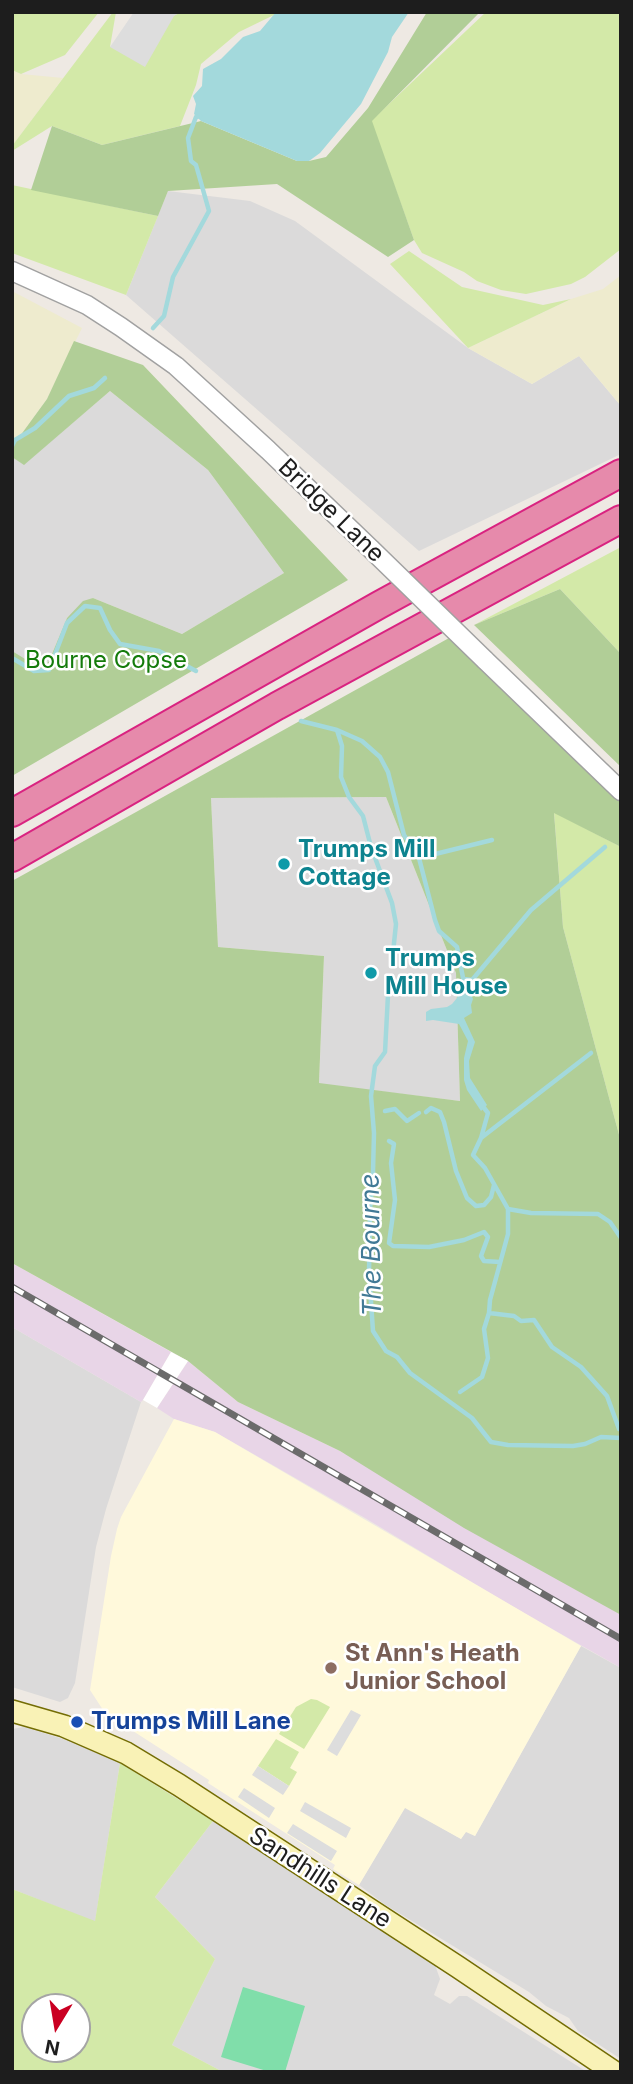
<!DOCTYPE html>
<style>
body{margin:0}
#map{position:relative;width:633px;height:2084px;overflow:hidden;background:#eee9e3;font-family:Inter,sans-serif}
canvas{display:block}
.frame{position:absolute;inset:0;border:14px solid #1d1d1d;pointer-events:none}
.north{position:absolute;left:21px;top:1993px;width:70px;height:70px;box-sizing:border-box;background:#fff;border:2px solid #a5a5a5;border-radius:50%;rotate:191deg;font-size:19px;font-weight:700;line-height:28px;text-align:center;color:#1d1d1d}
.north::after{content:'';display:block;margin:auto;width:24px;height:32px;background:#ca0022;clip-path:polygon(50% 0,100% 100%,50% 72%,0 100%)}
</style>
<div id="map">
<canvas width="633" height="2084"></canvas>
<div class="frame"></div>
<div class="north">N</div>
</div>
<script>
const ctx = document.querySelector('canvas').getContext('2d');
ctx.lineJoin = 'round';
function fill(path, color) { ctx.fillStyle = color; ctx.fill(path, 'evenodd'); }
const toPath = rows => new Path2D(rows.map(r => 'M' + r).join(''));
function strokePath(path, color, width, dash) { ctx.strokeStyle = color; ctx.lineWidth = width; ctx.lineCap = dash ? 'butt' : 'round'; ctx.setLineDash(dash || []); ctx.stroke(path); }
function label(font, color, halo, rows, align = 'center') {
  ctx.font = font + ' Inter,sans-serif'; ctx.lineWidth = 5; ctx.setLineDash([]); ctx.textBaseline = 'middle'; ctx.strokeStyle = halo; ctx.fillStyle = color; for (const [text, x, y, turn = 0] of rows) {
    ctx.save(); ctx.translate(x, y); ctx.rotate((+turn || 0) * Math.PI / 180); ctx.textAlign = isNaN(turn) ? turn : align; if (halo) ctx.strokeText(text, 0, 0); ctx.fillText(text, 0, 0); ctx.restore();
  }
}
fill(toPath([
 [168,191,250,201,295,221,468,348,532,384,579,356,621,406,621,454,419,551,126,295],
 [110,391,208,470,284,573,182,634,93,598,67,618,49,661,44,667,40,667,23,660,12,651,12,457,24,464],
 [386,797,456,973,460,1101,319,1084,324,956,218,947,211,798],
 [12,1327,141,1402,106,1509,96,1547,75,1683,68,1698,60,1702,12,1687],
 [581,1646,621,1668,621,2059,578,2031,569,2018,546,2006,529,1992,384,1904,359,1885,405,1807,461,1839,466,1831,475,1836],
 [24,1727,63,1739,120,1763,95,1922,12,1889,12,1729],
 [213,1821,435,1965,440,1979,434,1995,450,2004,459,1996,467,1996,587,2072,223,2072,172,2045,215,1959,155,1897]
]), '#dbdada');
fill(toPath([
 [12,1263,171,1352,143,1400,141,1402,12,1327],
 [188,1361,238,1402,340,1451,621,1615,621,1668,510,1605,365,1518,215,1432,174,1419,157,1408]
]), '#e8d5e7');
fill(toPath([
 [174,1419,215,1432,581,1646,475,1836,466,1832,461,1839,405,1808,359,1885,333,1869,335,1865,208,1783,209,1780,105,1713,90,1690,111,1556,117,1529,121,1517]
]), '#fff9db');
fill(toPath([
 [12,70,21,74,63,78,12,146,14,92,12,91],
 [621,275,621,406,579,356,532,384,468,348,571,299,603,289],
 [12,291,82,328,47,399,12,447]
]), '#eeebce');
fill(toPath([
 [12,12,99,12,65,55,21,74,12,70],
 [113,12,116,12,110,47,181,12,276,12,276,14,239,32,201,64,196,85,180,126,102,145,52,126,12,151,12,146],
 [486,12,621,12,621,249,585,277,571,284,526,294,501,290,477,281,464,272,422,253,414,240,371,121],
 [12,185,158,216,126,295,12,253],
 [409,251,462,287,543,305,571,299,468,348,390,264],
 [621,547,621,654,560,589,474,625],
 [554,812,621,847,621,1142,563,927],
 [311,1699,317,1700,330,1707,304,1749,279,1734,296,1707],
 [276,1739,299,1752,290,1768,297,1772,289,1786,258,1766],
 [120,1763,213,1821,155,1897,215,1959,172,2045,223,2072,12,2072,12,1889,95,1921],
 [35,2007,77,2007,77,2049,35,2049]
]), '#d3e9a8');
fill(toPath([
 [427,12,480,12,372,121,414,240,388,257,277,184,168,191,158,216,31,190,52,126,102,145,201,121,297,161,309,161,326,157,368,108],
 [74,341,143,365,348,580,12,776,12,651,35,665,44,667,49,661,67,618,83,601,93,598,182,634,284,573,208,470,110,391,24,465,12,457,12,447,47,399],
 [560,589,621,654,621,767,474,625],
 [449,638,621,803,621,847,554,813,563,927,621,1142,621,1615,464,1528,340,1451,238,1402,188,1361,12,1263,12,881],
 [386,797,456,973,460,1101,319,1083,324,956,218,947,211,798]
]), '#b1ce97');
fill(toPath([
 [243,1987,305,2006,285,2072,270,2072,221,2057]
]), '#80deaa');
fill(toPath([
 [134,12,181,12,174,16,145,67,110,47],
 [351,1710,361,1715,337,1756,327,1750],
 [258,1766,289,1786,283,1795,252,1775],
 [244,1788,275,1808,269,1818,238,1797],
 [305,1802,351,1828,346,1838,300,1811],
 [293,1824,337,1851,331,1861,287,1833]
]), '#ddd');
fill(toPath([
 [276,12,409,12,392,37,388,52,361,104,320,153,309,161,297,161,201,121,194,114,196,104,193,96,202,86,203,69,221,59,243,37,260,31],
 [461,983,471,984,473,987,470,992,473,999,471,1005,472,1013,464,1018,475,1042,469,1061,470,1078,487,1105,481,1111,467,1090,464,1080,464,1058,468,1041,459,1024,433,1020,426,1021,426,1012,431,1009,447,1007,452,1004,457,998]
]), '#a3d9dc');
fill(toPath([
 [171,1352,188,1361,157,1408,143,1400]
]), '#fff');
strokePath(toPath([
 [153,328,164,316,173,277,209,211,196,165,191,161,188,138,196,117,200,116],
 [12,446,15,440,35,428,69,396,94,388,105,378],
 [12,658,34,671,49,670,67,623,85,606,100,608,110,630,120,644,159,651,196,671],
 [301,721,337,730,362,741,380,757,388,772,404,835,419,858,435,920,439,931,457,947,465,988],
 [337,730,342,746,341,777,349,797,363,816,371,847,392,903,396,924,392,962],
 [419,858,492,840],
 [464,979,472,980,531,910,605,847],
 [388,995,385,1052,375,1066,371,1096,374,1133,373,1172,370,1210,369,1273,373,1331,386,1351,397,1357,410,1373,472,1418,491,1442,508,1445,573,1446,585,1444,601,1437,621,1438],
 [481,1104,488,1113,481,1138,473,1155,485,1168,508,1209,531,1213,598,1214,610,1222,621,1238],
 [385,1111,395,1109,407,1121,419,1113],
 [426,1112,431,1108,440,1112,444,1122,456,1171,467,1198,476,1206,484,1205,491,1197,494,1185],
 [481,1138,591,1053],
 [389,1141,394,1144,391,1163,395,1200,389,1243,393,1246,429,1247,464,1240,484,1232,488,1237,481,1256,484,1261,500,1262],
 [508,1209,508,1234,490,1300,489,1313,514,1316,521,1321,534,1320,552,1347,581,1367,607,1396,619,1429],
 [460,1392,482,1377,488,1358,484,1329,489,1313]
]), '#a3d9dc', 4.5);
const tertiary = toPath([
 [12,271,87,305,121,327,176,366,268,450,371,549],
 [485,660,621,791]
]);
const secondary = toPath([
 [12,1711,64,1726,126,1753,179,1785,458,1967,614,2072]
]);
const motorway = toPath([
 [12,813,379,605,621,473],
 [12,858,277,706,621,519]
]);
strokePath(tertiary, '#a1a1a1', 21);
strokePath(secondary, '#746d04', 24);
strokePath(motorway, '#d92380', 30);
strokePath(tertiary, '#fff', 18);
strokePath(secondary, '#f9f2b6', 21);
strokePath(motorway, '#e68aab', 26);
const rail = toPath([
 [12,1287,621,1639]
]);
strokePath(rail, '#6b6b6b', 7);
strokePath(rail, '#fff', 4.5, [13]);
const tertiaryBridge = toPath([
 [371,549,485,660]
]);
strokePath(tertiaryBridge, '#a1a1a1', 21, []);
strokePath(tertiaryBridge, '#fff', 18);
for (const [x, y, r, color] of [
 [284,864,7,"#0f9aa8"],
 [371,973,7,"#0f9aa8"],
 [331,1668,7,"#8d6e63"],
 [77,1722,7,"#1a4fb4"]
]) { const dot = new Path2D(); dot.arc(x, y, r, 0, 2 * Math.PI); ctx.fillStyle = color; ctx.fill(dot); strokePath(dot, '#fff', 2.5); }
label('24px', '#1d1d1d', '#fff', [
 ["Bridge Lane",331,511,44],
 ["Sandhills Lane",320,1878,33]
]);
label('24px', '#147b0b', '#fff', [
 ["Bourne Copse",106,661]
]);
label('bold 24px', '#0d838f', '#fff', [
 ["Trumps Mill",298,850],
 ["Cottage",298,878],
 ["Trumps",385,959],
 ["Mill House",385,987]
], 'left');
label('bold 24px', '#785e54', '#fff', [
 ["St Ann's Heath",345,1654],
 ["Junior School",345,1682]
], 'left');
label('bold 24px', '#164399', '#fff', [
 ["Trumps Mill Lane",91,1722]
], 'left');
label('italic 26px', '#417a96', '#fff', [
 ["The Bourne",372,1245,-91]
]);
</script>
